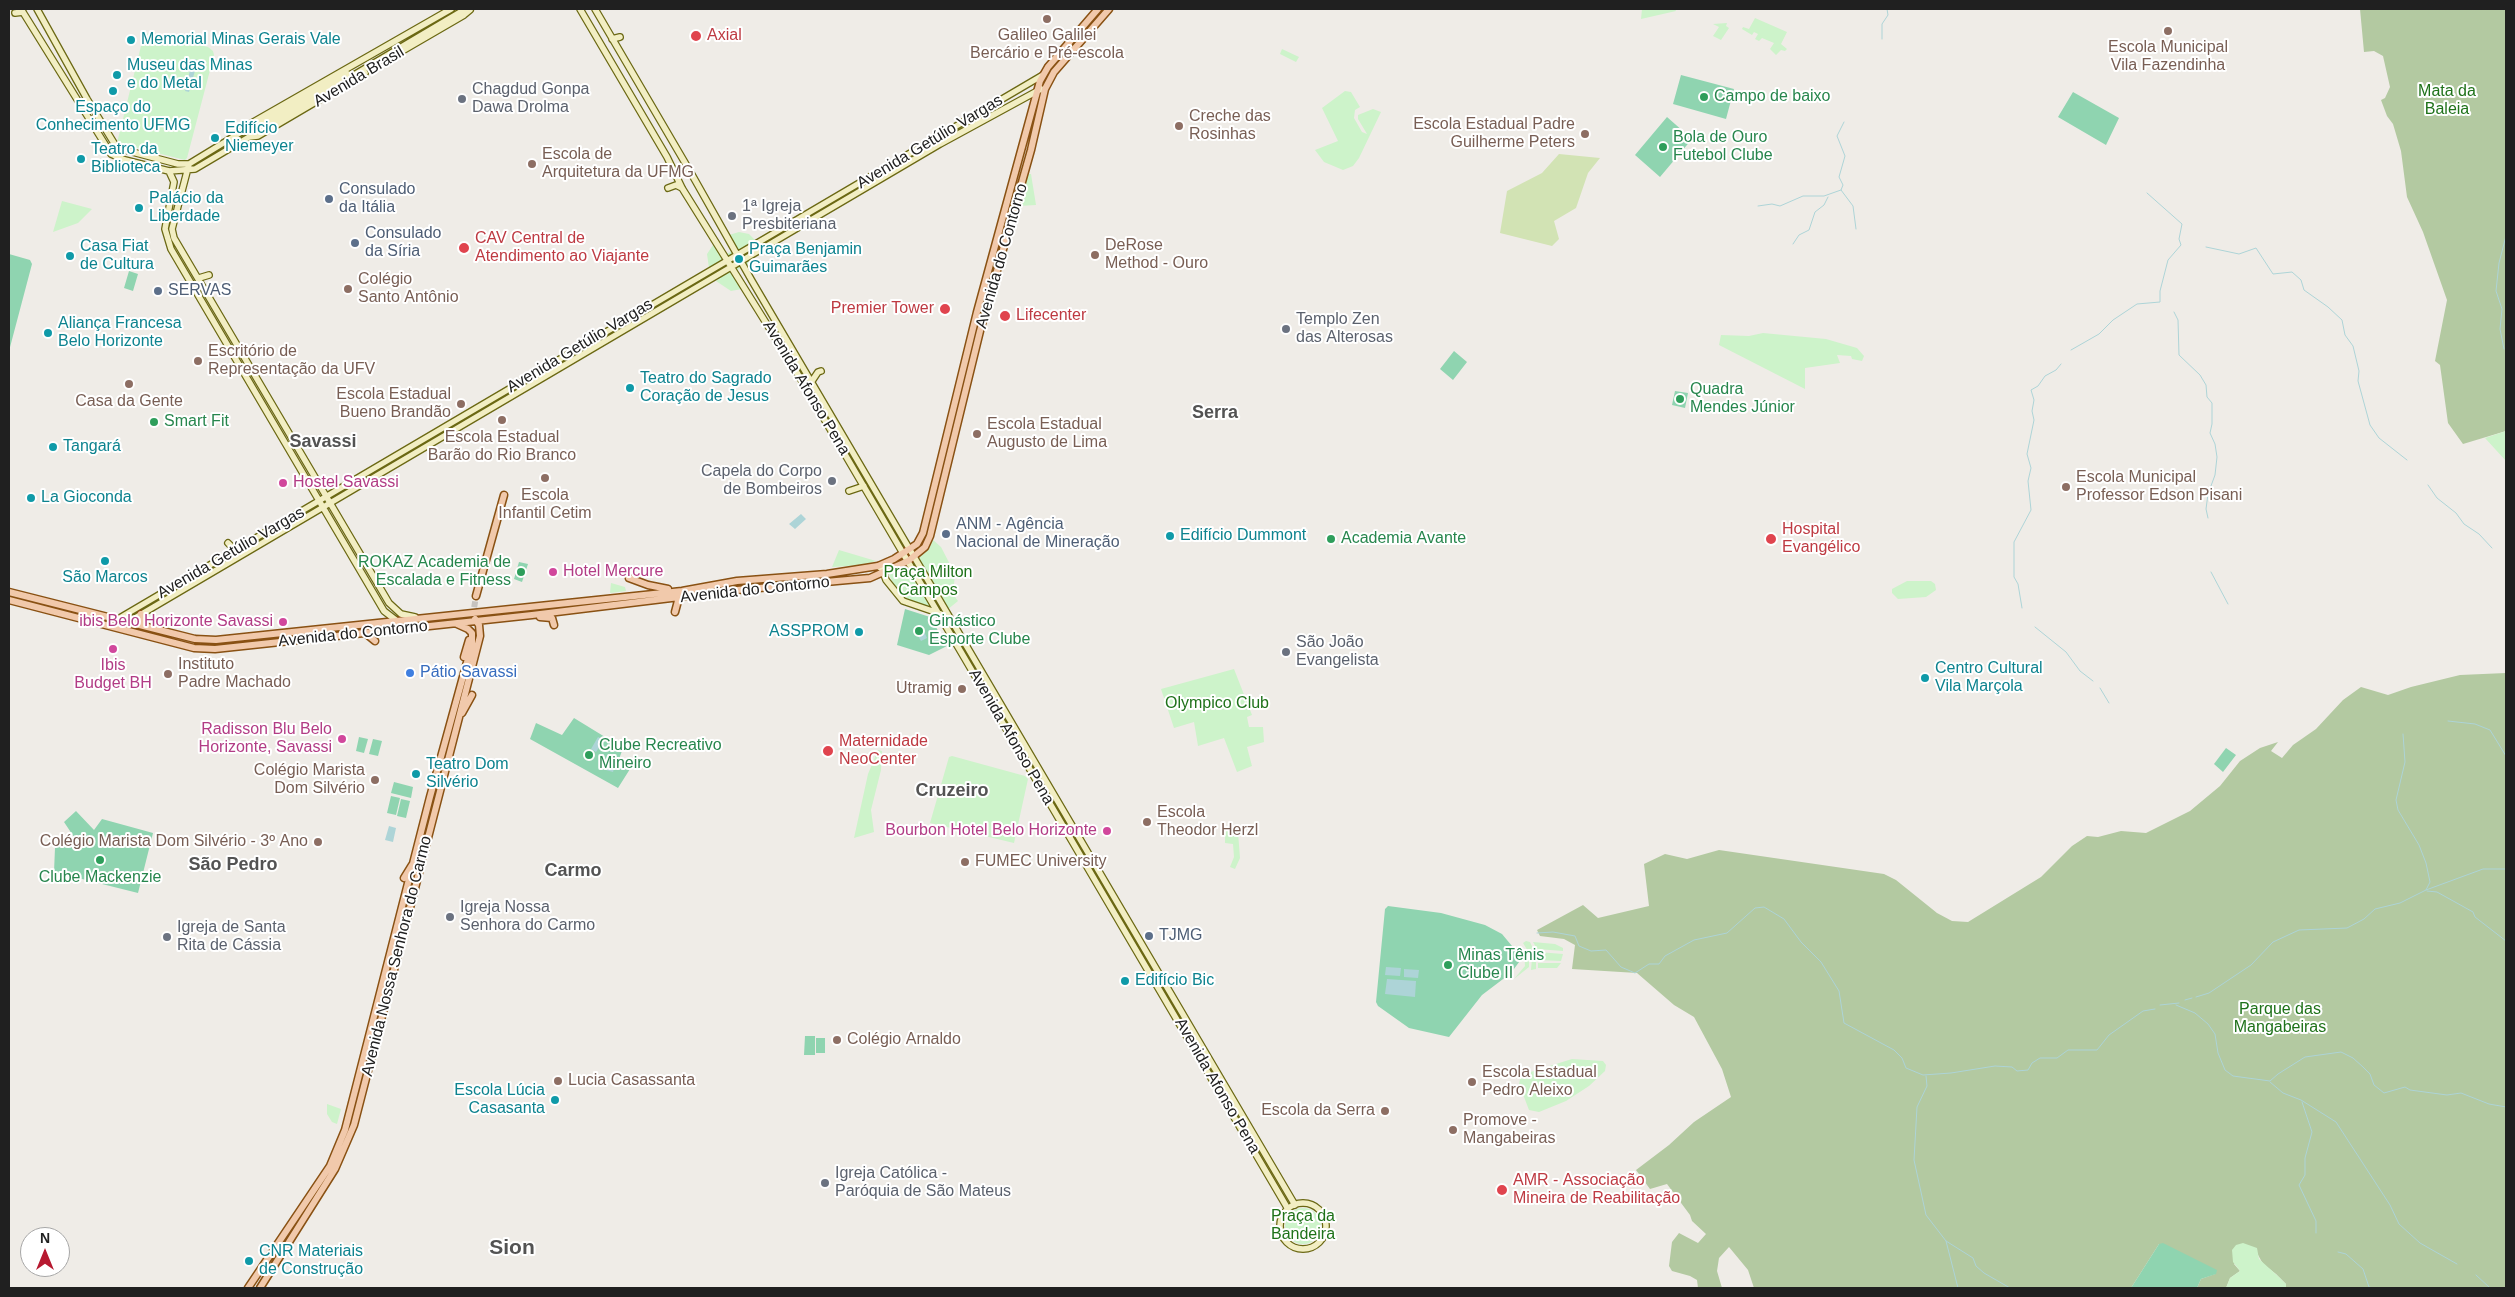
<!DOCTYPE html>
<meta charset="utf-8">
<style>
body{margin:0}
#map{position:relative;width:2515px;height:1297px;overflow:hidden;background:#efece7;font-family:Arial,sans-serif}
canvas{display:block}
.frame{position:absolute;inset:0;border:10px solid #202020;pointer-events:none}
.north{position:absolute;left:20px;top:1227px;width:50px;height:50px;box-sizing:border-box;background:#fff;border:1px solid #a6a6a6;border-radius:50%;rotate:0deg;font-size:14px;font-weight:700;line-height:20px;text-align:center;color:#202020}
.north::after{content:'';display:block;margin:auto;width:18px;height:22px;background:#b71930;clip-path:polygon(50% 0,100% 100%,50% 72%,0 100%)}
</style>
<div id="map">
<canvas width="2515" height="1297"></canvas>
<div class="frame"></div>
<div class="north">N</div>
</div>
<script>
const ctx = document.querySelector('canvas').getContext('2d');
ctx.lineJoin = 'round';
function fill(path, color) { ctx.fillStyle = color; ctx.fill(path, 'evenodd'); }
const toPath = rows => new Path2D(rows.map(r => 'M' + r).join(''));
function strokePath(path, color, width, dash) { ctx.strokeStyle = color; ctx.lineWidth = width; ctx.lineCap = dash ? 'butt' : 'round'; ctx.setLineDash(dash || []); ctx.stroke(path); }
function label(font, color, halo, rows, align = 'center') {
  ctx.font = font + ' Arial,sans-serif'; ctx.lineWidth = 4; ctx.setLineDash([]); ctx.textBaseline = 'middle'; ctx.strokeStyle = halo; ctx.fillStyle = color; for (const [text, x, y, turn = 0] of rows) {
    ctx.save(); ctx.translate(x, y); ctx.rotate((+turn || 0) * Math.PI / 180); ctx.textAlign = isNaN(turn) ? turn : align; if (halo) ctx.strokeText(text, 0, 0); ctx.fillText(text, 0, 0); ctx.restore();
  }
}
fill(toPath([
 [1559,154,1600,158,1588,173,1576,208,1554,221,1559,239,1552,246,1500,233,1507,191,1542,173]
]), '#d2e3b4');
fill(toPath([
 [2360,9,2506,9,2506,431,2463,444,2448,423,2440,365,2435,361,2447,300,2423,232,2407,197,2401,151,2393,124,2387,116,2381,100,2385,98,2390,87,2383,56,2374,51,2364,52],
 [2506,673,2506,1288,2286,1288,2286,1284,2276,1274,2263,1264,2257,1253,2234,1264,2240,1271,2230,1278,2226,1288,2197,1288,2201,1279,2215,1274,2159,1244,2131,1288,1754,1288,1748,1270,1729,1247,1719,1258,1717,1271,1722,1288,1698,1288,1697,1280,1690,1276,1672,1271,1669,1266,1672,1242,1679,1233,1698,1243,1706,1234,1692,1221,1690,1215,1667,1184,1650,1189,1636,1170,1669,1145,1694,1122,1731,1097,1722,1069,1694,1017,1674,1005,1637,973,1572,969,1575,945,1564,939,1540,936,1537,930,1583,905,1598,918,1649,906,1644,864,1665,854,1687,859,1719,850,1884,874,1896,880,1937,913,1952,921,1968,922,2041,877,2072,846,2087,836,2098,837,2121,831,2146,833,2190,811,2220,786,2240,761,2260,748,2278,742,2271,751,2282,758,2293,745,2316,729,2343,700,2361,687,2388,695,2411,687,2460,675]
]), '#b3c9a1');
fill(toPath([
 [1642,9,1675,9,1676,11,1641,19],
 [1755,18,1787,32,1781,44,1787,49,1785,51,1781,50,1776,55,1770,49,1774,43,1762,38,1759,41,1755,39,1758,34,1754,32,1752,35,1742,29,1743,27,1749,29],
 [1727,23,1726,26,1729,28,1721,40,1713,36,1719,27,1713,24],
 [151,33,208,47,213,51,214,55,187,158,185,160,117,143,143,38,146,34],
 [1282,49,1299,57,1296,62,1280,54],
 [1345,91,1351,92,1360,107,1355,110,1354,118,1362,132,1367,134,1358,119,1358,115,1373,109,1381,112,1359,158,1353,166,1343,170,1324,162,1315,150,1338,141,1322,108],
 [1028,174,1031,174,1036,205,1019,206],
 [62,201,92,209,78,223,53,232],
 [739,232,749,234,759,244,745,252,751,263,737,270,747,288,731,291,716,281,720,278,715,271,711,273,709,268,707,254,717,239,726,254,737,249,729,235],
 [1763,333,1826,339,1857,348,1864,356,1862,361,1852,359,1851,356,1837,355,1840,363,1805,368,1805,389,1719,345,1721,335,1749,336],
 [2506,431,2506,461,2485,438],
 [931,538,941,547,955,574,953,594,958,601,947,610,953,619,911,604,899,594,889,575,919,557],
 [839,550,876,561,864,565,832,567],
 [1907,581,1931,581,1935,584,1936,590,1926,597,1898,599,1892,593,1892,589],
 [611,583,625,587,626,591,610,593],
 [1234,669,1252,715,1247,717,1249,727,1263,727,1264,742,1247,747,1252,766,1237,772,1224,738,1198,746,1194,722,1174,728,1161,689],
 [878,750,882,751,881,770,871,810,874,832,854,838,868,774],
 [952,756,1025,776,1028,779,1014,843,930,823,949,757],
 [1225,829,1238,832,1240,858,1235,869,1230,867,1234,857,1233,844,1225,843],
 [1526,941,1530,942,1536,955,1536,969,1531,970,1532,958,1523,943],
 [1533,942,1555,944,1563,948,1563,951,1537,949],
 [1524,951,1529,959,1529,967,1514,979,1525,966],
 [1538,952,1563,954,1561,961,1539,960],
 [1538,963,1561,963,1557,968,1538,968],
 [1572,1059,1603,1061,1606,1065,1605,1071,1589,1086,1566,1101,1539,1112,1529,1110,1519,1084,1521,1075],
 [327,1104,341,1109,337,1124,332,1122,327,1114],
 '1285 1226a18 18 0 1 1 36 0a18 18 0 1 1-36 0Z',
 [2243,1243,2257,1248,2259,1259,2280,1278,2286,1284,2286,1288,2226,1288,2230,1278,2240,1271,2233,1262,2232,1250,2236,1245]
]), '#cdf3ca');
fill(toPath([
 [1681,75,1734,89,1726,119,1673,104],
 [2073,92,2119,118,2106,145,2058,117],
 [1667,117,1692,139,1660,177,1635,155],
 [9,254,30,260,32,264,9,351],
 [129,271,138,274,133,291,124,288],
 [1454,351,1467,362,1453,380,1440,369],
 [1675,391,1688,393,1685,408,1672,405],
 [519,562,528,564,522,582,514,579],
 [905,609,930,617,947,646,929,655,897,645],
 [574,718,623,748,618,762,630,769,618,788,530,739,536,723,562,735],
 [359,737,368,739,364,753,356,751],
 [373,739,382,741,378,756,369,754],
 [2226,748,2236,755,2223,772,2214,764],
 [394,782,413,787,411,798,391,793],
 [391,796,400,798,396,815,387,813],
 [401,799,410,801,406,818,397,816],
 [76,811,94,830,102,819,153,833,138,893,54,872,55,848,74,837,64,822],
 [1388,906,1441,913,1485,925,1502,934,1522,958,1511,973,1482,995,1449,1037,1409,1028,1378,1006,1376,1002,1385,909],
 [805,1036,815,1036,815,1055,804,1055],
 [816,1038,825,1038,825,1053,816,1053],
 [2163,1243,2217,1270,2216,1274,2201,1279,2197,1288,2131,1288,2159,1244]
]), '#8fd4b0');
fill(toPath([
 [196,59,200,65,196,67,189,92,185,91,191,66,189,62],
 [801,514,806,519,795,529,789,524],
 [921,625,927,638,921,641,914,629],
 [598,737,604,740,596,752,591,749],
 [610,756,617,758,613,772,606,770],
 [389,826,396,828,393,842,385,840],
 [1386,967,1401,968,1400,976,1385,975],
 [1404,969,1419,970,1418,978,1404,977],
 [1387,979,1416,981,1415,997,1385,994]
]), '#add4d7');
strokePath(toPath([
 [1882,39,1882,24,1888,15,1887,9],
 [1844,122,1837,136,1845,156,1839,177,1843,185,1841,190,1853,206,1856,229],
 [1758,206,1772,204,1780,206,1803,196,1824,196,1841,190],
 [1793,244,1799,235,1809,230,1815,212,1824,205,1828,197],
 [2206,247,2239,254,2256,248,2273,274,2292,272,2301,280,2304,290,2328,307,2342,320,2345,335,2353,346,2359,371,2358,381,2370,425,2379,438,2407,460],
 [2174,312,2178,320,2179,355,2200,375,2206,385,2207,397,2212,403,2212,424,2210,433,2215,444,2217,457,2215,475,2208,494,2206,509,2208,518],
 [2504,349,2500,329,2502,309,2496,291,2499,263,2506,236],
 [2071,350,2099,334,2113,320,2137,304,2160,302,2160,291,2168,260,2181,245,2179,239,2182,224,2147,193],
 [2428,485,2437,498,2456,513,2464,524,2479,534,2492,548],
 [2211,572,2228,604],
 [2022,608,2018,584,2014,577,2014,542,2031,510,2028,481,2031,468,2027,454,2034,420,2032,411,2034,400,2031,390,2038,386,2045,376,2056,370,2061,364],
 [2035,627,2066,652,2080,671,2093,681],
 [2100,688,2109,703],
 [2448,721,2475,724,2490,730,2506,756],
 [2426,890,2483,869,2506,869],
 [2427,891,2437,892,2473,912,2475,917,2506,941],
 [1537,933,1553,932,1575,936,1579,946,1591,951,1606,950,1621,967,1635,973,1649,964,1659,964,1665,956,1694,940,1727,933,1755,908,1764,907,1784,919,1801,942,1821,962,1839,991,1844,1023,1894,1050,1902,1058,1906,1068,1923,1075,1951,1073,1995,1066,2012,1067,2017,1071,2028,1070,2032,1063,2040,1058,2057,1058,2068,1050,2097,1050,2109,1035,2143,1011,2155,1009],
 [2196,997,2209,993,2251,965,2273,942,2299,930,2347,928,2364,919,2375,909,2400,903,2426,890,2430,882,2426,863,2419,845,2398,810,2396,800,2405,762,2403,734],
 [2185,1000,2192,998],
 [2160,1005,2179,1003],
 [2176,1005,2195,1013,2208,1024,2215,1034,2218,1053,2225,1070,2233,1076,2270,1081,2278,1074,2305,1057,2341,1052,2353,1058,2363,1067,2370,1074,2374,1085,2384,1093,2405,1087,2410,1090,2447,1095,2461,1093,2489,1104,2506,1107],
 [1926,1076,1927,1086,1917,1107,1914,1160,1926,1215,1946,1241,1973,1258,1976,1266,1984,1273,2010,1288],
 [2270,1082,2283,1093,2301,1100,2336,1122,2390,1205,2399,1224,2420,1243,2457,1264],
 [2302,1102,2312,1132,2305,1158,2305,1175,2299,1185,2316,1221,2316,1233],
 [1946,1241,1958,1288],
 [2338,1252,2346,1254,2363,1269,2369,1287,2373,1288],
 [2476,1275,2490,1288]
]), '#add4d7', 1);
strokePath(toPath([
 [470,634,476,596]
]), '#c6c3bf', 6, [6, 3]);
const secondary = toPath([
 [21,9,111,154,125,160,169,171,195,169,462,11,468,10],
 [37,9,87,99,117,148,178,164,189,164],
 [580,9,667,157,682,188,796,371,1288,1209],
 [595,9,691,173,752,281,1295,1205],
 [15,13,23,12],
 [612,39,620,37],
 [390,58,464,15,470,10],
 [245,130,254,128,348,74],
 [249,137,258,136,365,73],
 [189,164,172,229,174,238,389,603,401,614,415,617],
 [189,164,243,131,250,124,451,9],
 [169,171,174,182,165,229,171,249,384,611,397,621],
 [668,188,676,185,682,188],
 [199,278,209,275],
 [812,381,818,372,821,371],
 [849,491,864,486],
 [228,543,235,550],
 [878,566,882,569,886,580,903,601,941,614],
 [118,619,1043,75],
 [128,622,940,144,1041,89],
 '1280 1226a23 23 0 1 1 46 0a23 23 0 1 1-46 0Z'
]);
const primary = toPath([
 [629,578,648,585,668,589],
 [9,592,195,639,216,640,682,591,737,581,827,574,878,566,894,559,917,544,923,533,977,312,1040,81,1048,67,1098,9],
 [476,596,504,495],
 [9,600,194,648,215,649,532,615,737,590,870,578,908,561,925,547,930,536,980,331,1031,150,1045,89,1054,72,1109,9],
 [675,612,679,597],
 [141,614,144,626],
 [540,617,552,618,554,625],
 [364,632,375,641],
 [464,657,469,640],
 [462,713,472,695],
 [404,878,412,865],
 [248,1288,330,1166,345,1130,430,797,472,644,472,633,468,629,457,624],
 [260,1288,335,1169,354,1125,480,636,479,625,475,619]
]);
strokePath(secondary, '#6b6813', 8);
strokePath(primary, '#895113', 9);
strokePath(secondary, '#f2eec3', 5.5);
strokePath(primary, '#f1c9ab', 6);
for (const [x, y, r, color] of [
 [1047,19,5,"#8d6e63"],
 [2168,31,5,"#8d6e63"],
 [696,36,6,"#e0444e"],
 [131,40,5,"#0f9aa8"],
 [117,75,5,"#0f9aa8"],
 [113,91,5,"#0f9aa8"],
 [1704,97,5,"#2e9e5b"],
 [462,99,5,"#6b7280"],
 [1179,126,5,"#8d6e63"],
 [1585,134,5,"#8d6e63"],
 [215,138,5,"#0f9aa8"],
 [1663,147,5,"#2e9e5b"],
 [81,159,5,"#0f9aa8"],
 [532,164,5,"#8d6e63"],
 [329,199,5,"#5c6f8a"],
 [139,208,5,"#0f9aa8"],
 [732,216,5,"#6b7280"],
 [355,243,5,"#5c6f8a"],
 [464,248,6,"#e0444e"],
 [1095,255,5,"#8d6e63"],
 [70,256,5,"#0f9aa8"],
 [739,259,5,"#0f9aa8"],
 [348,289,5,"#8d6e63"],
 [158,291,5,"#5c6f8a"],
 [945,309,6,"#e0444e"],
 [1005,316,6,"#e0444e"],
 [1286,329,5,"#6b7280"],
 [48,333,5,"#0f9aa8"],
 [198,361,5,"#8d6e63"],
 [129,384,5,"#8d6e63"],
 [630,388,5,"#0f9aa8"],
 [1680,399,5,"#2e9e5b"],
 [461,404,5,"#8d6e63"],
 [502,420,5,"#8d6e63"],
 [154,422,5,"#2e9e5b"],
 [977,434,5,"#8d6e63"],
 [53,447,5,"#0f9aa8"],
 [545,478,5,"#8d6e63"],
 [832,481,5,"#6b7280"],
 [283,483,5,"#d1479c"],
 [2066,487,5,"#8d6e63"],
 [31,498,5,"#0f9aa8"],
 [946,534,5,"#5c6f8a"],
 [1170,536,5,"#0f9aa8"],
 [1331,539,5,"#2e9e5b"],
 [1771,539,6,"#e0444e"],
 [105,561,5,"#0f9aa8"],
 [521,572,5,"#2e9e5b"],
 [553,572,5,"#d1479c"],
 [283,622,5,"#d1479c"],
 [919,631,5,"#2e9e5b"],
 [859,632,5,"#0f9aa8"],
 [113,649,5,"#d1479c"],
 [1286,652,5,"#6b7280"],
 [410,673,5,"#3f7fe0"],
 [168,674,5,"#8d6e63"],
 [1925,678,5,"#0f9aa8"],
 [962,689,5,"#8d6e63"],
 [342,739,5,"#d1479c"],
 [828,751,6,"#e0444e"],
 [589,755,5,"#2e9e5b"],
 [416,774,5,"#0f9aa8"],
 [375,780,5,"#8d6e63"],
 [1147,822,5,"#8d6e63"],
 [1107,831,5,"#d1479c"],
 [318,842,5,"#8d6e63"],
 [100,860,5,"#2e9e5b"],
 [965,862,5,"#8d6e63"],
 [450,917,5,"#6b7280"],
 [1149,936,5,"#5c6f8a"],
 [167,937,5,"#6b7280"],
 [1448,965,5,"#2e9e5b"],
 [1125,981,5,"#0f9aa8"],
 [837,1040,5,"#8d6e63"],
 [558,1081,5,"#8d6e63"],
 [1472,1082,5,"#8d6e63"],
 [555,1100,5,"#0f9aa8"],
 [1385,1111,5,"#8d6e63"],
 [1453,1130,5,"#8d6e63"],
 [825,1183,5,"#6b7280"],
 [1502,1190,6,"#e0444e"],
 [249,1261,5,"#0f9aa8"]
]) { const dot = new Path2D(); dot.arc(x, y, r, 0, 2 * Math.PI); ctx.fillStyle = color; ctx.fill(dot); strokePath(dot, '#fff', 2); }
label('16px', '#be3a42', '#fff', [
 ["Axial",707,36],
 ["CAV Central de",475,239],
 ["Atendimento ao Viajante",475,257],
 ["Premier Tower",934,309,"right"],
 ["Lifecenter",1016,316],
 ["Hospital",1782,530],
 ["Evangélico",1782,548],
 ["Maternidade",839,742],
 ["NeoCenter",839,760],
 ["AMR - Associação",1513,1181],
 ["Mineira de Reabilitação",1513,1199]
], 'left');
label('16px', '#785e54', '#fff', [
 ["Galileo Galilei",1047,36,"center"],
 ["Bercário e Pré-escola",1047,54,"center"],
 ["Escola Municipal",2168,48,"center"],
 ["Vila Fazendinha",2168,66,"center"],
 ["Creche das",1189,117],
 ["Rosinhas",1189,135],
 ["Escola Estadual Padre",1575,125,"right"],
 ["Guilherme Peters",1575,143,"right"],
 ["Escola de",542,155],
 ["Arquitetura da UFMG",542,173],
 ["DeRose",1105,246],
 ["Method - Ouro",1105,264],
 ["Colégio",358,280],
 ["Santo Antônio",358,298],
 ["Escritório de",208,352],
 ["Representação da UFV",208,370],
 ["Escola Estadual",451,395,"right"],
 ["Bueno Brandão",451,413,"right"],
 ["Casa da Gente",129,402,"center"],
 ["Escola Estadual",987,425],
 ["Augusto de Lima",987,443],
 ["Escola Estadual",502,438,"center"],
 ["Barão do Rio Branco",502,456,"center"],
 ["Escola Municipal",2076,478],
 ["Professor Edson Pisani",2076,496],
 ["Escola",545,496,"center"],
 ["Infantil Cetim",545,514,"center"],
 ["Instituto",178,665],
 ["Padre Machado",178,683],
 ["Utramig",952,689,"right"],
 ["Colégio Marista",365,771,"right"],
 ["Dom Silvério",365,789,"right"],
 ["Escola",1157,813],
 ["Theodor Herzl",1157,831],
 ["Colégio Marista Dom Silvério - 3º Ano",308,842,"right"],
 ["FUMEC University",975,862],
 ["Colégio Arnaldo",847,1040],
 ["Escola Estadual",1482,1073],
 ["Pedro Aleixo",1482,1091],
 ["Lucia Casassanta",568,1081],
 ["Escola da Serra",1375,1111,"right"],
 ["Promove -",1463,1121],
 ["Mangabeiras",1463,1139]
], 'left');
label('16px', '#0d838f', '#fff', [
 ["Memorial Minas Gerais Vale",141,40],
 ["Museu das Minas",127,66],
 ["e do Metal",127,84],
 ["Espaço do",113,108,"center"],
 ["Conhecimento UFMG",113,126,"center"],
 ["Edifício",225,129],
 ["Niemeyer",225,147],
 ["Teatro da",91,150],
 ["Biblioteca",91,168],
 ["Palácio da",149,199],
 ["Liberdade",149,217],
 ["Casa Fiat",80,247],
 ["de Cultura",80,265],
 ["Praça Benjamin",749,250],
 ["Guimarães",749,268],
 ["Aliança Francesa",58,324],
 ["Belo Horizonte",58,342],
 ["Teatro do Sagrado",640,379],
 ["Coração de Jesus",640,397],
 ["Tangará",63,447],
 ["La Gioconda",41,498],
 ["Edifício Dummont",1180,536],
 ["São Marcos",105,578,"center"],
 ["ASSPROM",849,632,"right"],
 ["Centro Cultural",1935,669],
 ["Vila Marçola",1935,687],
 ["Teatro Dom",426,765],
 ["Silvério",426,783],
 ["Edifício Bic",1135,981],
 ["Escola Lúcia",545,1091,"right"],
 ["Casasanta",545,1109,"right"],
 ["CNR Materiais",259,1252],
 ["de Construção",259,1270]
], 'left');
label('16px', '#202020', '#fff', [
 ["Avenida Brasil",359,77,-31],
 ["Avenida Getúlio Vargas",930,142,-31],
 ["Avenida do Contorno",1002,256,-74],
 ["Avenida Getúlio Vargas",580,346,-31],
 ["Avenida Afonso Pena",806,388,59],
 ["Avenida Getúlio Vargas",231,553,-30],
 ["Avenida do Contorno",755,590,-6],
 ["Avenida do Contorno",353,634,-6],
 ["Avenida Afonso Pena",1011,737,60],
 ["Avenida Nossa Senhora do Carmo",397,956,-76],
 ["Avenida Afonso Pena",1217,1086,60]
]);
label('16px', '#5b616d', '#fff', [
 ["Chagdud Gonpa",472,90],
 ["Dawa Drolma",472,108],
 ["1ª Igreja",742,207],
 ["Presbiteriana",742,225],
 ["Templo Zen",1296,320],
 ["das Alterosas",1296,338],
 ["Capela do Corpo",822,472,"right"],
 ["de Bombeiros",822,490,"right"],
 ["São João",1296,643],
 ["Evangelista",1296,661],
 ["Igreja Nossa",460,908],
 ["Senhora do Carmo",460,926],
 ["Igreja de Santa",177,928],
 ["Rita de Cássia",177,946],
 ["Igreja Católica -",835,1174],
 ["Paróquia de São Mateus",835,1192]
], 'left');
label('16px', '#1f721a', '#fff', [
 ["Mata da",2447,92],
 ["Baleia",2447,110],
 ["Praça Milton",928,573],
 ["Campos",928,591],
 ["Olympico Club",1217,704],
 ["Parque das",2280,1010],
 ["Mangabeiras",2280,1028],
 ["Praça da",1303,1217],
 ["Bandeira",1303,1235]
]);
label('16px', '#27864d', '#fff', [
 ["Campo de baixo",1714,97],
 ["Bola de Ouro",1673,138],
 ["Futebol Clube",1673,156],
 ["Quadra",1690,390],
 ["Mendes Júnior",1690,408],
 ["Smart Fit",164,422],
 ["Academia Avante",1341,539],
 ["ROKAZ Academia de",511,563,"right"],
 ["Escalada e Fitness",511,581,"right"],
 ["Ginástico",929,622],
 ["Esporte Clube",929,640],
 ["Clube Recreativo",599,746],
 ["Mineiro",599,764],
 ["Clube Mackenzie",100,878,"center"],
 ["Minas Tênis",1458,956],
 ["Clube II",1458,974]
], 'left');
label('16px', '#4e5e75', '#fff', [
 ["Consulado",339,190],
 ["da Itália",339,208],
 ["Consulado",365,234],
 ["da Síria",365,252],
 ["SERVAS",168,291],
 ["ANM - Agência",956,525],
 ["Nacional de Mineração",956,543],
 ["TJMG",1159,936]
], 'left');
label('16px', '#b23c85', '#fff', [
 ["Hostel Savassi",293,483,"left"],
 ["Hotel Mercure",563,572,"left"],
 ["ibis Belo Horizonte Savassi",273,622],
 ["Ibis",113,666,"center"],
 ["Budget BH",113,684,"center"],
 ["Radisson Blu Belo",332,730],
 ["Horizonte, Savassi",332,748],
 ["Bourbon Hotel Belo Horizonte",1097,831]
], 'right');
label('16px', '#366cbe', '#fff', [
 ["Pátio Savassi",420,673]
], 'left');
label('bold 18px', '#535353', '#fff', [
 ["Serra",1215,413],
 ["Savassi",323,442],
 ["Cruzeiro",952,791],
 ["São Pedro",233,865],
 ["Carmo",573,871]
]);
label('bold 21px', '#535353', '#fff', [
 ["Sion",512,1248]
]);
</script>
